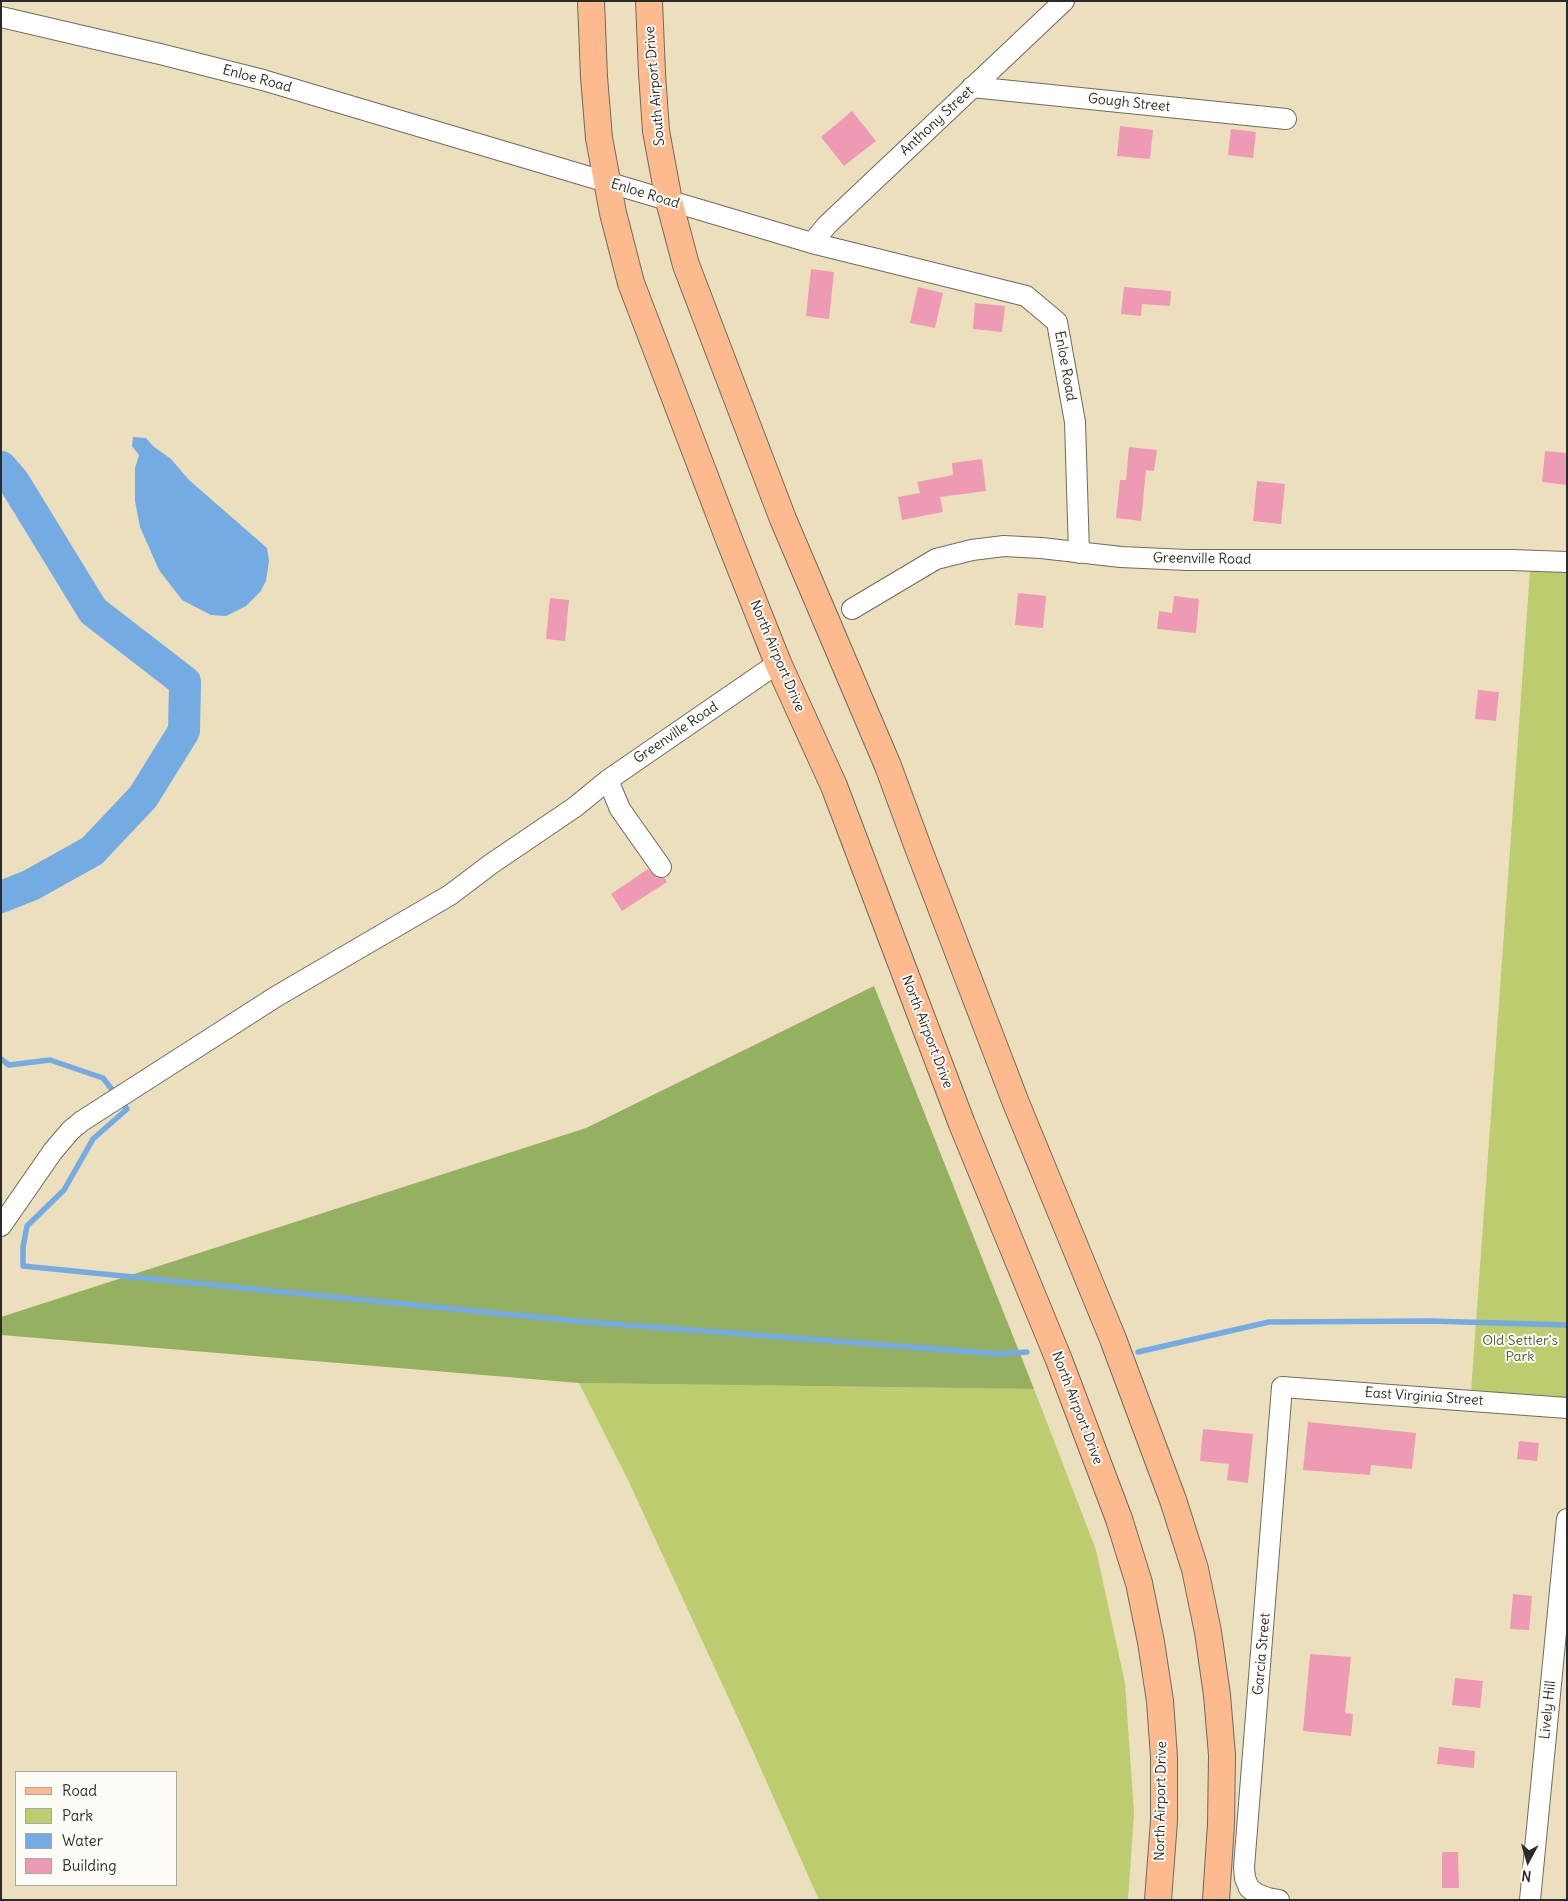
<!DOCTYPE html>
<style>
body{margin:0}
#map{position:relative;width:1568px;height:1901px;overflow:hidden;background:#ecdfbd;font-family:Delius,sans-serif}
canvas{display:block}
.frame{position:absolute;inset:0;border:2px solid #2b2b2b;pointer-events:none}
.legend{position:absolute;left:15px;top:1771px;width:162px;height:115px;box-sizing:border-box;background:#fdfcf7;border:1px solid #a9a8a5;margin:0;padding:6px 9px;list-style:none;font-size:15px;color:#2b2b2b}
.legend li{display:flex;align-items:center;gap:10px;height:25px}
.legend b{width:25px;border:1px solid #a9a8a5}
.north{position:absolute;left:1503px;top:1836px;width:50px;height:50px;-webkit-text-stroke:4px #fdfcf7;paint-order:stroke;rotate:186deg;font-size:14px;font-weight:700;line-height:20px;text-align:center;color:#2b2b2b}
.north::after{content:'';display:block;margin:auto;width:18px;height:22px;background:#2b2b2b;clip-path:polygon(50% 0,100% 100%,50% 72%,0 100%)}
</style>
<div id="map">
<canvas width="1568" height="1901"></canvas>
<div class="frame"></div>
<ul class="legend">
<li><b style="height:6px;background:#fcba8e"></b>Road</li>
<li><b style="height:14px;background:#bdcc6e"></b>Park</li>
<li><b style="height:14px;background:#75abe3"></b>Water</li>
<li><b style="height:14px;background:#ee9ab5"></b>Building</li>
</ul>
<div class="north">N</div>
</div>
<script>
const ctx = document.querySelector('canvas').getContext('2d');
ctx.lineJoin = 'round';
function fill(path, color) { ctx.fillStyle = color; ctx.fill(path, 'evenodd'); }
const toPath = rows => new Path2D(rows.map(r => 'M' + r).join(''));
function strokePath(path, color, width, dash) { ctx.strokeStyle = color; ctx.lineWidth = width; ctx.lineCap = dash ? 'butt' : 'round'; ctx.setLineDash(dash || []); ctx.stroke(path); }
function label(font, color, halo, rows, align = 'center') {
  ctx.font = font + ' Delius,sans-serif'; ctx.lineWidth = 4; ctx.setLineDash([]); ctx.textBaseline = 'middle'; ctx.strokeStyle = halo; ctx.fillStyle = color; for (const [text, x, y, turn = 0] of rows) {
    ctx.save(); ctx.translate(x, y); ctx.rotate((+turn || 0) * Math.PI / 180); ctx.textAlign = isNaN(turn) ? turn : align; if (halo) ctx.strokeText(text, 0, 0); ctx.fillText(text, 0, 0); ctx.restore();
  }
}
fill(toPath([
 [1530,571,1567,572,1567,1399,1471,1392],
 [579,1383,1034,1389,1096,1550,1125,1683,1134,1813,1128,1900,819,1900,748,1740,628,1480]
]), '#bdcc6e');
fill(toPath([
 [874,986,1034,1389,579,1383,1,1335,1,1317,586,1128]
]), '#96b061');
fill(toPath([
 [133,437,146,438,153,446,171,459,189,480,267,548,269,561,266,581,260,592,246,606,226,616,211,615,182,600,159,570,140,527,135,501,135,468,139,455,132,446]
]), '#75abe3');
strokePath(toPath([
 [1,1059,9,1065,50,1060,103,1078,127,1109,93,1139,64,1190,27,1226,23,1247,23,1266,575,1321,1001,1354,1027,1352],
 [1138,1352,1269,1322,1430,1321,1567,1325]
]), '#75abe3', 5.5);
strokePath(toPath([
 [1,467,14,482,93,611,185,682,184,731,143,797,92,851,31,885,1,897]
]), '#75abe3', 32);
fill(toPath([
 [852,111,876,141,844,166,821,137],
 [1120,126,1153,130,1150,159,1117,156],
 [1231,129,1256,132,1253,158,1228,155],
 [811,269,834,272,829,319,806,316],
 [918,287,943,293,935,328,910,323],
 [1124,287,1171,291,1170,306,1142,304,1141,316,1121,314],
 [975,303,1005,306,1002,332,973,329],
 [1129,447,1157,450,1154,471,1146,470,1141,521,1116,518,1120,480,1126,480],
 [1545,451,1567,453,1567,485,1542,482],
 [982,459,986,491,940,497,943,512,902,520,898,497,920,493,917,482,953,475,952,463],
 [1257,481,1285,484,1281,524,1253,521],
 [1018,593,1046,596,1043,628,1015,625],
 [1174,596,1199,599,1196,633,1157,629,1159,611,1172,613],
 [550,598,569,600,565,641,546,639],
 [1478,690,1499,692,1496,721,1475,719],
 [648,869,656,878,665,878,667,882,622,911,611,894],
 [1308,1422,1416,1433,1412,1469,1371,1465,1370,1475,1303,1470],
 [1203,1429,1253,1434,1248,1483,1227,1480,1229,1464,1200,1461],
 [1519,1441,1539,1443,1537,1461,1517,1459],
 [1513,1594,1532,1596,1529,1630,1510,1629],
 [1310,1654,1351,1657,1345,1713,1353,1714,1351,1736,1303,1731],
 [1455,1678,1483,1681,1480,1708,1452,1705],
 [1439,1747,1475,1751,1474,1768,1437,1764],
 [1442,1852,1458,1852,1459,1888,1442,1888]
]), '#ee9ab5');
const minor = toPath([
 [1,17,160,54,263,80,812,243,1026,296,1057,322,1075,422,1079,553],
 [972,87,1286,119],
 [812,243,827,225,1064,1],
 [852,609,936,559,972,550,1004,546,1041,548,1121,557,1187,560,1511,560,1567,562],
 [608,780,620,809,661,867],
 [1,1226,53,1151,71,1130,82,1121,277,996,450,895,491,864,575,807,608,780,778,663],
 [1279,1900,1268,1898,1257,1894,1249,1888,1245,1878,1244,1867,1282,1387,1567,1408],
 [1530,1900,1567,1519]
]);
const major = toPath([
 [591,1,594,77,599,138,613,213,631,283,730,542,778,663,834,786,962,1124,1059,1360,1119,1519,1139,1583,1151,1642,1160,1701,1164,1757,1164,1821,1158,1900],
 [649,1,652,73,656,131,669,201,686,265,783,519,888,766,919,850,1016,1103,1113,1339,1173,1500,1195,1569,1208,1632,1217,1695,1222,1755,1221,1824,1216,1900]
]);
strokePath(minor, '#6f6a5e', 22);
strokePath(major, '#6f6a5e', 28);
strokePath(minor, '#fff', 20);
strokePath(major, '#fcba8e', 26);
label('14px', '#2b2b2b', '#fdfcf7', [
 ["Enloe Road",257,79,15],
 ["South Airport Drive",655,86,-95],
 ["Gough Street",1129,103,6],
 ["Anthony Street",937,121,-43],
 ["Enloe Road",645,194,17],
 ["Enloe Road",1065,366,80],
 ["Greenville Road",1202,559,1],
 ["North Airport Drive",777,656,67],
 ["Greenville Road",676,733,-34],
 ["North Airport Drive",927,1032,69],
 ["East Virginia Street",1424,1397,4],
 ["North Airport Drive",1077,1408,69],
 ["Garcia Street",1262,1654,-85],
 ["Lively Hill",1548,1710,-84],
 ["North Airport Drive",1161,1801,-89]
]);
label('14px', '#575b3f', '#fdfcf7', [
 ["Old Settler's",1520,1341],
 ["Park",1520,1357]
]);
</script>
